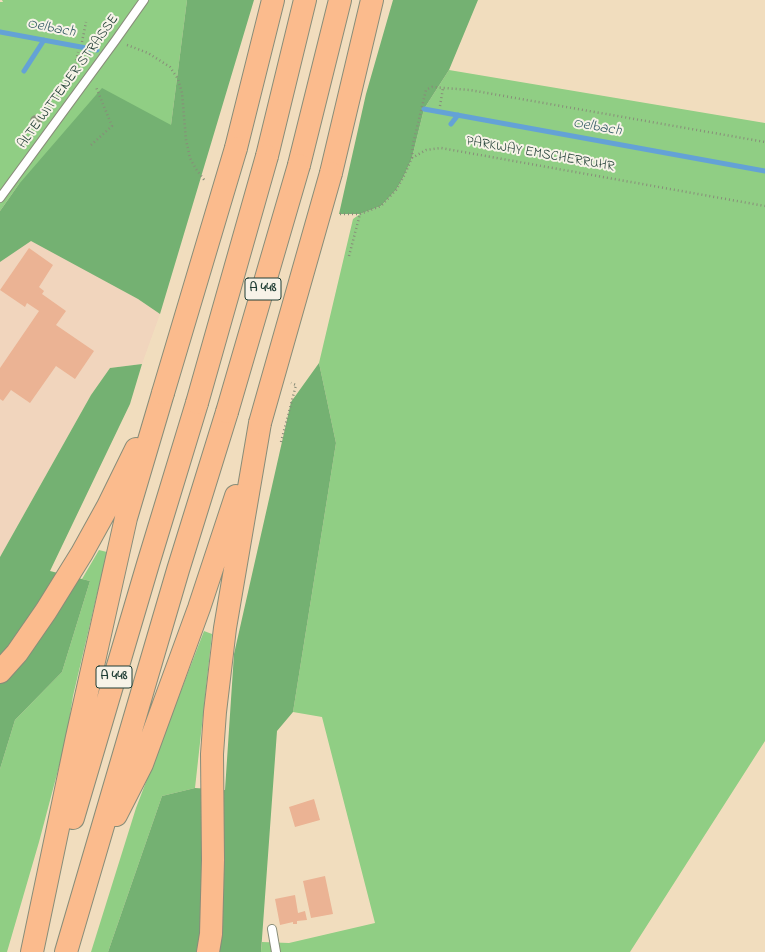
<!DOCTYPE html>
<style>
body{margin:0}
canvas{display:block;background:#f1ddbe}
</style>
<canvas width="765" height="952"></canvas>
<script>
const ctx = document.querySelector('canvas').getContext('2d');
ctx.lineJoin = 'round';
function fill(path, color) { ctx.fillStyle = color; ctx.fill(path, 'evenodd'); }
const toPath = rows => new Path2D(rows.map(r => 'M' + r).join(''));
function strokePath(path, color, width, dash) { ctx.strokeStyle = color; ctx.lineWidth = width; ctx.lineCap = dash ? 'butt' : 'round'; ctx.setLineDash(dash || []); ctx.stroke(path); }
function label(font, color, halo, rows, align = 'center') {
  ctx.font = font + ' "Indie Flower",sans-serif'; ctx.lineWidth = 4; ctx.setLineDash([]); ctx.textBaseline = 'middle'; ctx.strokeStyle = halo; ctx.fillStyle = color; for (const [text, x, y, turn = 0] of rows) {
    ctx.save(); ctx.translate(x, y); ctx.rotate((+turn || 0) * Math.PI / 180); ctx.textAlign = isNaN(turn) ? turn : align; if (halo) ctx.strokeText(text, 0, 0); ctx.fillText(text, 0, 0); ctx.restore();
  }
}
fill(toPath([
 [31,240,138,299,160,314,142,364,110,368,91,395,0,557,0,262]
]), '#f1d5bd');
fill(toPath([
 [2,0,187,0,171,125,19,184,0,211,0,2,3,2],
 [449,70,765,123,765,741,630,952,261,952,262,942,289,943,375,923,322,717,293,712,336,443,319,363,353,219,360,214,381,206,396,190,403,178,412,158,424,109],
 [99,550,107,552,73,696,66,740,39,842,7,952,0,952,0,769,15,720,62,672,90,581,82,579],
 [204,631,212,634,195,788,162,796,108,952,91,952,136,808]
]), '#90ce84');
fill(toPath([
 [187,0,254,0,160,314,138,299,31,241,0,262,0,211,19,184,102,88,171,125],
 [393,0,478,0,449,70,424,109,412,158,403,178,396,190,381,206,360,214,339,214,366,94],
 [319,363,336,443,293,712,277,731,261,952,108,952,162,796,195,788,225,790,234,654,291,402],
 [142,364,130,404,50,571,90,581,62,672,15,720,0,769,0,557,91,395,110,368]
]), '#74b172');
strokePath(toPath([
 [0,32,97,50],
 [24,71,44,40],
 [424,109,765,171],
 [451,124,458,115]
]), '#64a2d6', 5);
fill(toPath([
 [29,248,53,265,39,287,44,291,42,294,66,311,56,325,94,351,75,379,56,366,30,403,11,390,3,401,0,399,0,368,39,311,27,303,25,307,0,290],
 [314,799,320,820,295,827,289,807],
 [325,876,333,914,311,918,303,881],
 [295,895,298,913,305,911,307,920,297,921,297,924,293,924,293,922,280,925,275,899]
]), '#ebb394');
const service = toPath([
 [0,198,115,41,144,0],
 [272,929,276,952]
]);
const motorway = toPath([
 [236,148,273,0],
 [267,156,305,0],
 [299,165,340,0],
 [331,173,372,0],
 [0,672,17,653,46,611,82,553,108,506,136,449],
 [116,815,142,764,199,608,236,496],
 [73,818,148,564,197,403],
 [32,952,77,737,126,518,163,393],
 [66,952,178,570,227,412],
 [208,952,211,934,213,860,212,754,215,712,225,628,260,423]
]);
strokePath(service, '#888d79', 10);
strokePath(motorway, '#888d79', 24);
strokePath(toPath([
 [82,42,86,22],
 [127,45,148,53,170,67,178,79,182,93,186,140,190,158,196,169,205,181],
 [74,72,78,52],
 [440,106,443,88],
 [91,145,112,126,96,87],
 [412,158,413,144,426,90,432,87,470,90,765,142],
 [340,214,360,214,381,206,396,190,403,178,412,158,426,150,441,148,765,206],
 [349,256,360,214],
 [281,442,296,385,291,383]
]), '#888d79', 2.5, [1, 3]);
strokePath(service, '#fff', 8);
strokePath(motorway, '#fbbb8d', 22);
const motorwayBridge = toPath([
 [163,393,236,148],
 [197,403,267,156],
 [227,412,299,165],
 [260,423,331,173]
]);
strokePath(motorwayBridge, '#888d79', 24, []);
strokePath(motorwayBridge, '#fbbb8d', 22);
ctx.fillStyle = '#8a957b';
for (const [x, y] of [
 [36,121]
]) { ctx.beginPath(); ctx.arc(x, y, 6, 0, 2 * Math.PI); ctx.fill(); }
for (const [x, y, w] of [
 [263,289,36],
 [114,677,36]
]) { const box = new Path2D(); box.roundRect(x - w / 2, y - 11, w, 22, 3); ctx.fillStyle = '#f7f3e8'; ctx.fill(box); strokePath(box, '#1f3d34', 1); }
label('bold 13px', '#1f3d34', null, [
 ["A 448",263,289],
 ["A 448",114,677]
]);
label('14px', '#1f3d34', '#f7f3e8', [
 ["ALTE WITTENER STRASSE",69,82,-54],
 ["PARKWAY EMSCHERRUHR",540,155,10]
]);
label('italic 15px', '#345b65', '#f7f3e8', [
 ["Oelbach",51,29,11],
 ["Oelbach",597,128,10]
]);
</script>
